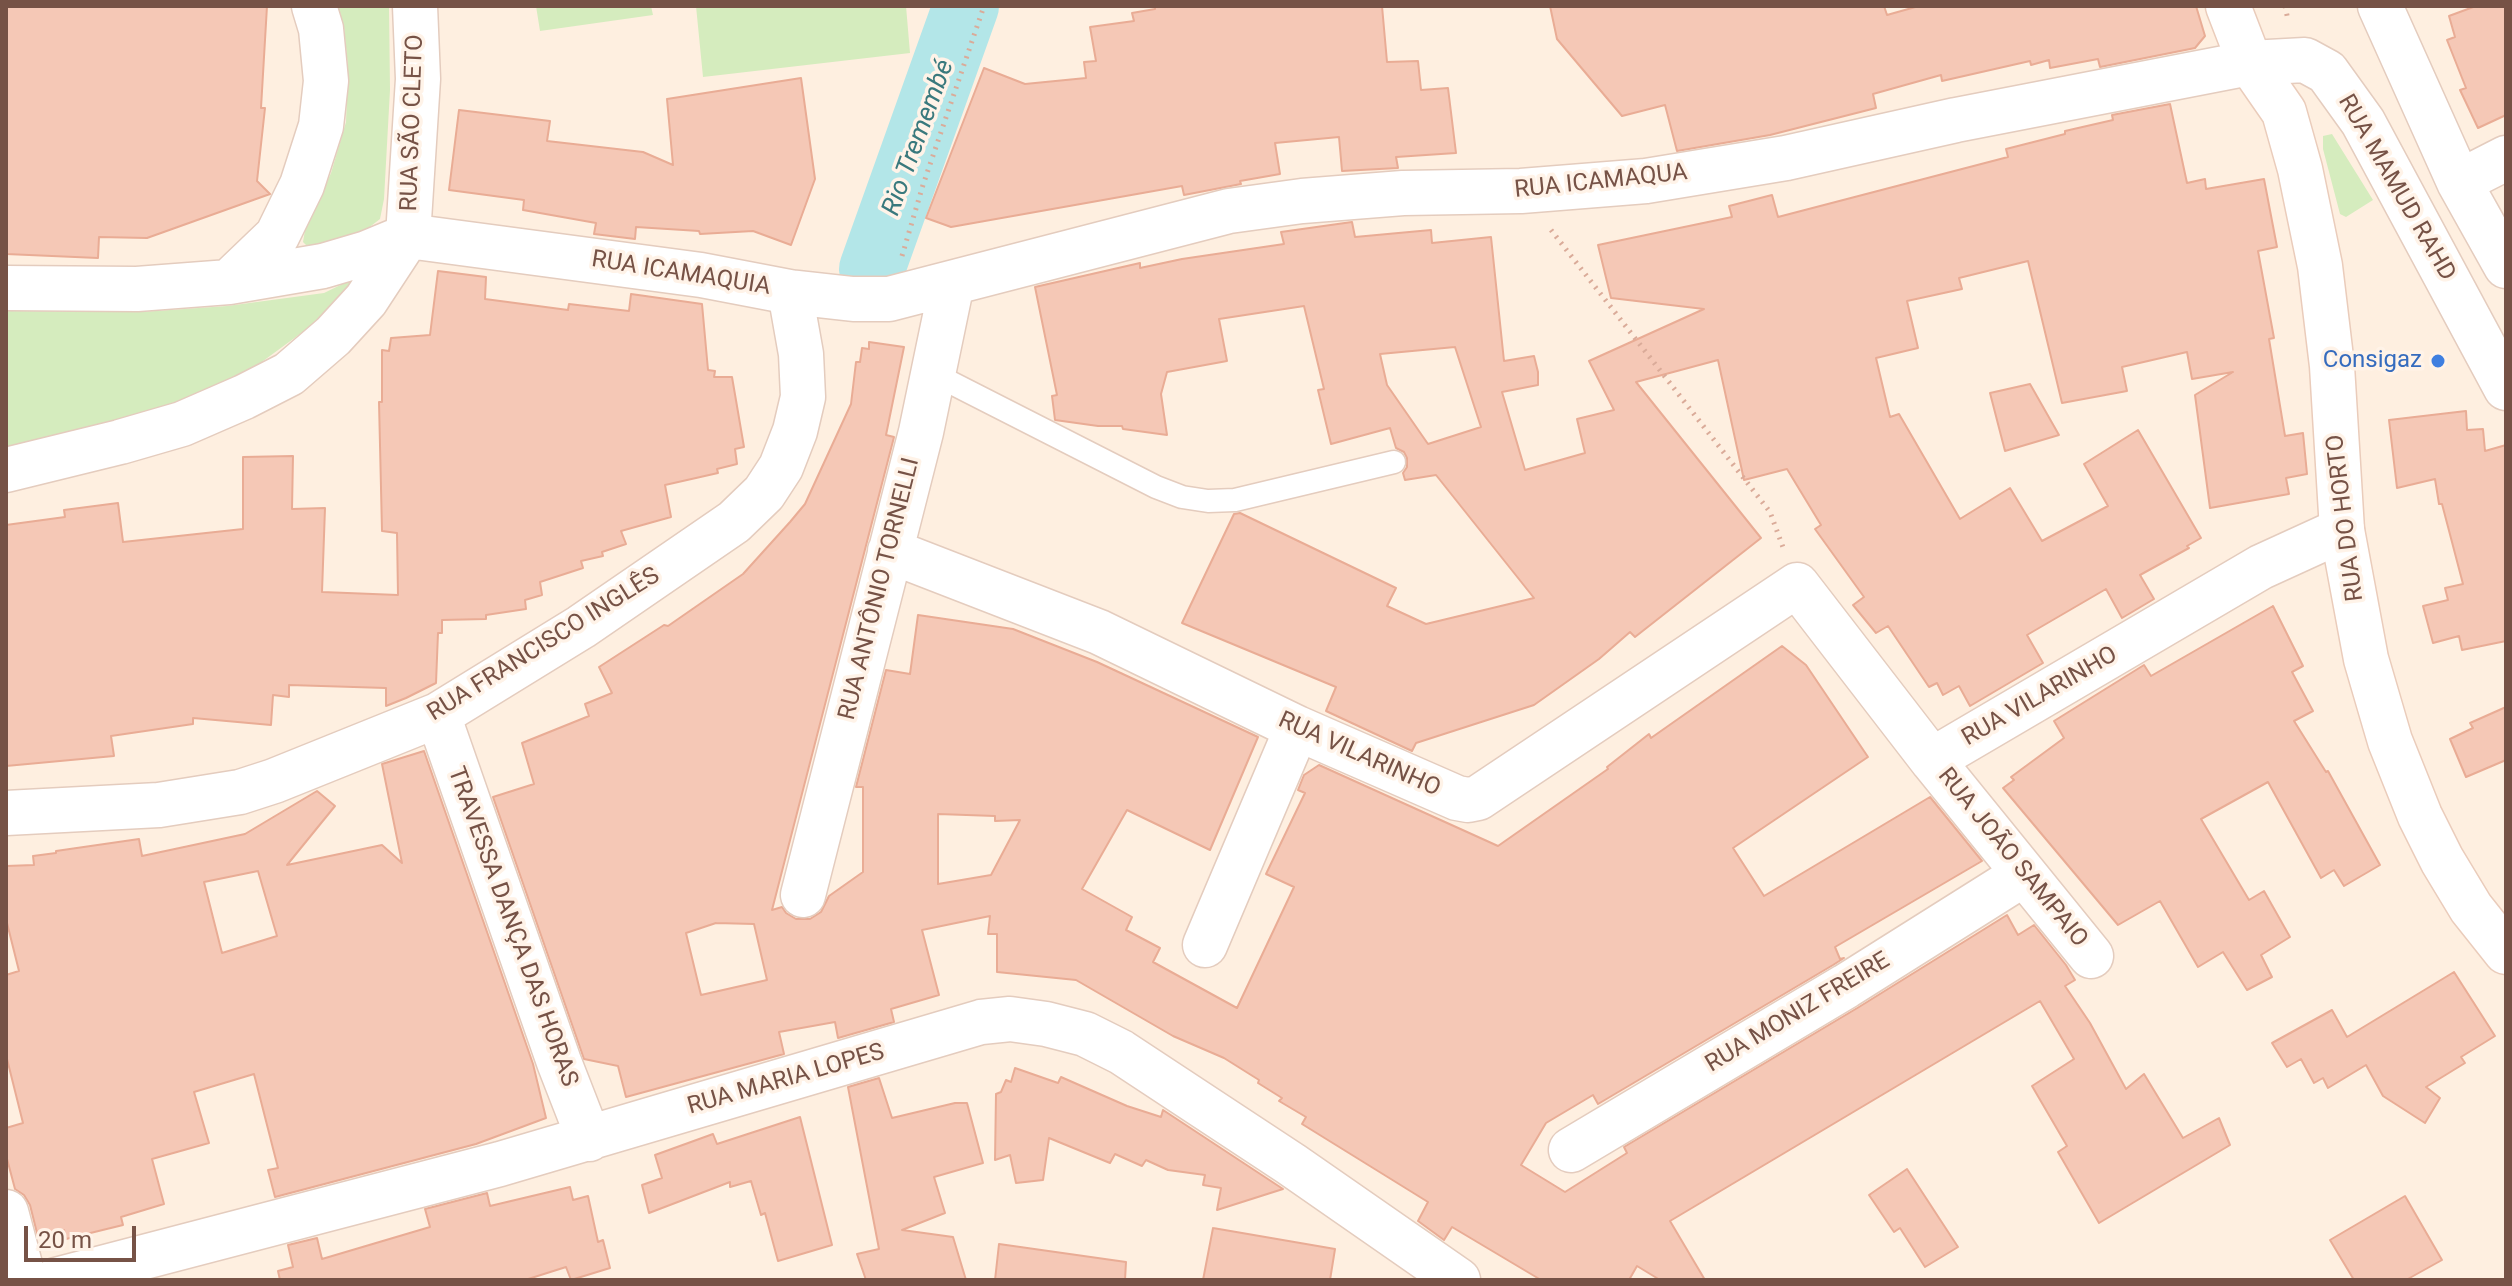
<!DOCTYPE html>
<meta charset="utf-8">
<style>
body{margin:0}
#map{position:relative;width:2512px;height:1286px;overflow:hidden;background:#feefe0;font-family:Roboto,sans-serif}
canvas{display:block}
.frame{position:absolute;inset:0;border:8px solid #765246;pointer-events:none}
.scale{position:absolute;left:24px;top:1226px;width:112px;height:36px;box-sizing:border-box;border:4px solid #765246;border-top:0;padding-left:10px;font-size:24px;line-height:28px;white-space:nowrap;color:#765246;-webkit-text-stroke:6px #fff3e8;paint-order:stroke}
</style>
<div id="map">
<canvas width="2512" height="1286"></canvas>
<div class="frame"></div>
<div class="scale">20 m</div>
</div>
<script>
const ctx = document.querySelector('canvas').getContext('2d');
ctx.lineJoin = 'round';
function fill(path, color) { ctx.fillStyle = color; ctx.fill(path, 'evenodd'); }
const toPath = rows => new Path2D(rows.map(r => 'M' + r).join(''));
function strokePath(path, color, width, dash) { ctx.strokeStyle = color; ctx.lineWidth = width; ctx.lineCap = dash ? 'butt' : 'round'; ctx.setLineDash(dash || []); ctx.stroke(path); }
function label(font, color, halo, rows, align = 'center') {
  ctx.font = font + ' Roboto,sans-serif'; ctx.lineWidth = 7; ctx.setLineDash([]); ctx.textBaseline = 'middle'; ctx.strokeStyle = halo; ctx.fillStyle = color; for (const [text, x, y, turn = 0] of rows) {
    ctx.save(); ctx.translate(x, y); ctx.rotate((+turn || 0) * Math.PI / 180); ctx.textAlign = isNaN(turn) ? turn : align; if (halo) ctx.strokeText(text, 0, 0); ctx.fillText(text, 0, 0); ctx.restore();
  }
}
fill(toPath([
 [338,6,389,6,390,90,384,199,380,219,358,236,318,247,307,246,303,242,305,230,331,173,346,122,348,67,344,27],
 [536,6,651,6,653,15,540,31],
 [696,6,906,6,910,53,703,77],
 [2332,134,2373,200,2346,217,2340,214,2323,149,2323,136],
 [355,278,358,278,315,323,248,372,211,390,145,414,6,449,6,311,141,312,227,306,324,293]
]), '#d5ecbe');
strokePath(toPath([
 [872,269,966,6]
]), '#b3e6e8', 66);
const building = toPath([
 [6,6,267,6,261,108,265,108,257,181,270,194,147,238,99,237,98,258,6,254,6,6],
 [1155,6,1382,6,1387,62,1418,61,1421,90,1448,88,1456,153,1396,157,1398,168,1342,171,1339,137,1275,143,1280,174,1240,181,1241,184,1184,195,1182,186,951,227,926,218,984,68,1025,84,1086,78,1084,62,1096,61,1090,27,1134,21,1132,13,1155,9,1155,6],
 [1550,6,1884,6,1887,15,1919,6,2196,6,2205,36,2195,48,2100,67,2098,59,2050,68,2049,60,2031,65,2030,61,1942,81,1941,75,1873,94,1876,108,1770,135,1677,151,1665,105,1622,116,1557,39,1550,6],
 [2476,6,2506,6,2506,115,2478,128,2460,90,2466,88,2447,40,2455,37,2449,16,2476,6],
 [801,78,815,179,791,245,753,231,700,234,699,231,636,227,635,239,594,234,596,223,523,210,524,200,449,190,459,110,550,121,547,141,643,152,673,165,667,99,801,78],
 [2170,104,2187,183,2205,179,2206,189,2264,179,2277,247,2258,251,2274,338,2269,339,2285,436,2303,433,2307,474,2286,478,2289,494,2210,508,2195,395,2233,372,2192,379,2187,352,2122,367,2127,391,2062,403,2028,261,1959,278,1962,289,1907,301,1918,348,1876,358,1890,417,1899,414,1960,519,2010,488,2042,541,2108,506,2084,464,2138,430,2201,538,2187,546,2189,548,2140,575,2154,599,2122,618,2106,589,2027,635,2043,663,1970,706,1959,686,1943,695,1937,683,1929,687,1888,626,1876,633,1853,605,1864,597,1815,529,1821,525,1787,469,1744,480,1718,360,1636,382,1761,538,1635,637,1630,632,1599,659,1534,705,1416,743,1412,751,1326,711,1336,687,1182,623,1234,514,1240,513,1396,588,1387,606,1426,624,1534,598,1436,475,1405,480,1403,473,1407,467,1407,458,1404,452,1396,448,1390,428,1331,444,1318,390,1324,389,1304,306,1219,319,1227,361,1167,372,1161,394,1167,435,1123,429,1122,426,1098,426,1055,420,1052,396,1057,395,1035,287,1140,263,1140,268,1182,259,1284,244,1281,232,1352,222,1355,237,1431,230,1432,243,1491,237,1504,361,1534,356,1538,372,1538,385,1502,392,1525,470,1585,453,1577,419,1614,410,1589,361,1704,309,1611,298,1598,245,1732,217,1729,206,1772,195,1778,217,2008,157,2006,149,2065,134,2065,131,2113,120,2112,115,2170,104],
 [1455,347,1481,427,1428,444,1387,385,1380,354,1455,347],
 [438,271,486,277,485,299,568,310,569,304,629,311,631,294,702,304,708,370,715,371,714,377,732,377,744,447,735,449,737,464,717,469,718,473,665,485,671,517,621,531,626,544,602,552,603,556,581,561,583,568,540,582,542,595,525,600,526,609,486,615,486,619,442,620,442,633,438,633,436,683,406,698,386,706,386,688,289,685,289,697,273,695,271,725,193,718,193,724,111,736,114,756,6,766,6,525,65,517,64,510,118,503,123,542,243,529,243,457,293,456,292,509,325,508,322,592,398,595,397,533,382,531,379,402,382,402,382,350,389,351,391,338,430,335,438,271],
 [869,342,904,347,886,435,894,437,772,910,782,907,786,913,796,919,810,919,821,912,829,896,863,872,863,787,856,787,886,670,910,674,918,615,1013,629,1097,662,1258,737,1210,850,1127,810,1082,889,1132,917,1126,930,1160,948,1153,962,1237,1008,1294,887,1266,874,1305,793,1298,790,1304,775,1319,765,1498,846,1608,769,1607,767,1649,734,1651,738,1782,646,1806,665,1868,757,1733,848,1764,896,1930,797,1982,861,1835,947,1840,959,1844,958,1833,965,1598,1104,1593,1095,1546,1123,1521,1165,1565,1192,1627,1153,1624,1147,1859,1007,2007,915,2018,935,2034,925,2066,965,2075,980,2065,986,2090,1023,2126,1089,2144,1074,2183,1138,2219,1118,2230,1145,2099,1223,2058,1152,2067,1146,2032,1086,2074,1059,2040,1001,1670,1221,1705,1280,1660,1280,1637,1266,1629,1280,1541,1280,1452,1227,1444,1240,1418,1221,1428,1202,1302,1124,1306,1117,1279,1101,1282,1098,1258,1083,1259,1080,1224,1058,1173,1036,1076,980,997,972,997,934,988,934,990,916,922,930,939,995,891,1009,894,1022,838,1038,835,1022,779,1032,784,1054,626,1097,618,1066,584,1059,493,797,534,784,522,743,589,716,585,704,612,693,599,667,664,625,668,626,743,574,790,522,805,504,851,404,856,362,860,362,862,348,869,349,869,342],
 [938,814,995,816,995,821,1020,820,991,875,938,884,938,814],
 [716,923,754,924,767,980,701,995,686,933,716,923],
 [2030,384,2059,435,2005,451,1990,393,2030,384],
 [2466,411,2467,430,2483,429,2485,451,2506,445,2506,641,2462,650,2459,636,2433,643,2423,606,2448,600,2445,588,2463,584,2442,504,2439,504,2435,479,2397,488,2389,420,2466,411],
 [2273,606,2303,666,2292,672,2313,711,2294,721,2326,772,2328,771,2380,865,2344,886,2334,870,2321,878,2268,782,2201,819,2249,900,2264,891,2290,937,2261,955,2272,977,2247,990,2223,952,2198,967,2160,901,2118,925,2003,788,2014,780,2011,777,2064,738,2054,721,2144,665,2151,676,2273,606],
 [2506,707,2506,760,2466,777,2450,739,2473,728,2470,723,2506,707],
 [424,751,533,1064,546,1118,476,1144,275,1197,268,1170,278,1168,254,1074,194,1092,209,1143,152,1159,164,1204,121,1217,123,1225,66,1239,64,1230,38,1237,30,1205,24,1195,15,1189,6,1155,6,1128,23,1123,6,1055,6,975,19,971,6,919,6,866,34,865,33,856,56,853,56,851,139,839,142,856,245,834,317,791,335,806,287,865,382,845,402,863,382,764,424,751],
 [258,871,277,936,222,953,204,882,258,871],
 [2454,972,2495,1036,2461,1057,2465,1063,2426,1087,2440,1098,2425,1123,2383,1096,2366,1065,2328,1088,2323,1078,2314,1083,2301,1059,2287,1067,2272,1043,2332,1010,2347,1037,2454,972],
 [1015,1068,1058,1083,1061,1077,1127,1106,1161,1117,1163,1110,1283,1189,1217,1210,1221,1188,1203,1185,1205,1175,1168,1170,1146,1160,1142,1166,1115,1154,1110,1163,1049,1138,1043,1180,1016,1183,1010,1155,995,1160,996,1094,1001,1092,1006,1080,1011,1082,1015,1068],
 [879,1078,892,1118,955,1103,967,1103,983,1163,934,1177,945,1213,902,1230,953,1237,966,1280,866,1280,857,1254,879,1249,848,1087,879,1078],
 [800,1117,832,1245,778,1261,765,1213,761,1215,751,1181,730,1187,730,1182,649,1213,642,1185,662,1178,655,1155,713,1134,717,1144,800,1117],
 [1907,1169,1958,1247,1925,1267,1900,1228,1894,1232,1869,1195,1907,1169],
 [570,1187,573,1200,588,1196,598,1242,603,1240,610,1268,571,1280,566,1267,525,1280,280,1280,278,1271,293,1267,288,1245,317,1238,322,1259,430,1227,425,1209,487,1193,490,1206,570,1187],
 [2405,1196,2442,1260,2406,1280,2354,1280,2330,1240,2405,1196],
 [1213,1228,1335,1249,1330,1280,1203,1280,1213,1228],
 [999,1244,1126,1262,1125,1280,995,1280,999,1244]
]);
fill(building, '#f5c8b6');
strokePath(building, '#e9ac95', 2);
const service = toPath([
 [934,374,1156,487,1182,497,1208,501,1235,500,1394,462]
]);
const minor = toPath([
 [2380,6,2459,182,2506,266],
 [2459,182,2506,158],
 [229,282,323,266,367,253,408,236,701,275,790,292,853,299,889,299,1229,211,1302,201,1403,193,1521,191,1646,181,1786,158,1956,120,2250,63,2305,60,2327,72,2363,122,2506,388],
 [6,288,137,289,229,282,277,236,302,185,321,126,326,81,321,29,314,6],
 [6,470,120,442,182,424,244,397,289,374,333,336,366,300,408,236,418,79,415,6],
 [890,551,1099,632,1297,728,1457,798,1468,800,1478,798,1797,585,1932,760,2091,956],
 [438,715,559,1062,589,1139],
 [1932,760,2261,567,2342,530],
 [6,813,159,805,240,792,274,781,438,715,581,627,734,522,764,493,781,467,795,431,803,397,801,354,790,292],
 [803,895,921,432,952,283],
 [1205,945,1297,728],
 [1571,1150,1846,986,2024,874],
 [6,1212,24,1280],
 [56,1280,500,1164,981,1022,1010,1019,1046,1024,1085,1034,1121,1052,1291,1164,1458,1280]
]);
const secondary = toPath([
 [2228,6,2250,63,2284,112,2300,169,2320,266,2332,366,2342,530,2366,659,2390,741,2420,816,2442,860,2471,908,2506,952]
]);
strokePath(service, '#e4ccbe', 25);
strokePath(minor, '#e4ccbe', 47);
strokePath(secondary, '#eaccbb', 47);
strokePath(toPath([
 [2285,6,2288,20],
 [1551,230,1770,512,1784,550],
 [902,256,923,185,984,6]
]), '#daab99', 5, [2, 6]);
strokePath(service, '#fff', 22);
strokePath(minor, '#fff', 44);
strokePath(secondary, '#fff', 44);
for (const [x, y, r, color] of [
 [2438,361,8,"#3f7fe0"]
]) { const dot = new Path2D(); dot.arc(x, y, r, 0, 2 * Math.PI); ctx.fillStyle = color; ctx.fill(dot); strokePath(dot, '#fff3e8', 3); }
label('24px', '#765246', '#fff3e8', [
 ["RUA SÃO CLETO",413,123,-88],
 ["RUA ICAMAQUA",1601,182,-6],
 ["RUA MAMUD RAHD",2396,188,60],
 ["RUA ICAMAQUIA",681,274,9],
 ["RUA DO HORTO",2346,518,-97],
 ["RUA ANTÔNIO TORNELLI",880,589,-76],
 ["RUA FRANCISCO INGLÊS",544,645,-32],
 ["RUA VILARINHO",2040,697,-30],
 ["RUA VILARINHO",1359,755,24],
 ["RUA JOÃO SAMPAIO",2012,858,51],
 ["TRAVESSA DANÇA DAS HORAS",512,927,70],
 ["RUA MONIZ FREIRE",1798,1013,-31],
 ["RUA MARIA LOPES",786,1080,-16]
]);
label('24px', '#366cbe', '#fff3e8', [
 ["Consigaz",2422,361]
], 'right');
label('italic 26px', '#39797d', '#fff3e8', [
 ["Rio Tremembé",919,138,-70]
]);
</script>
